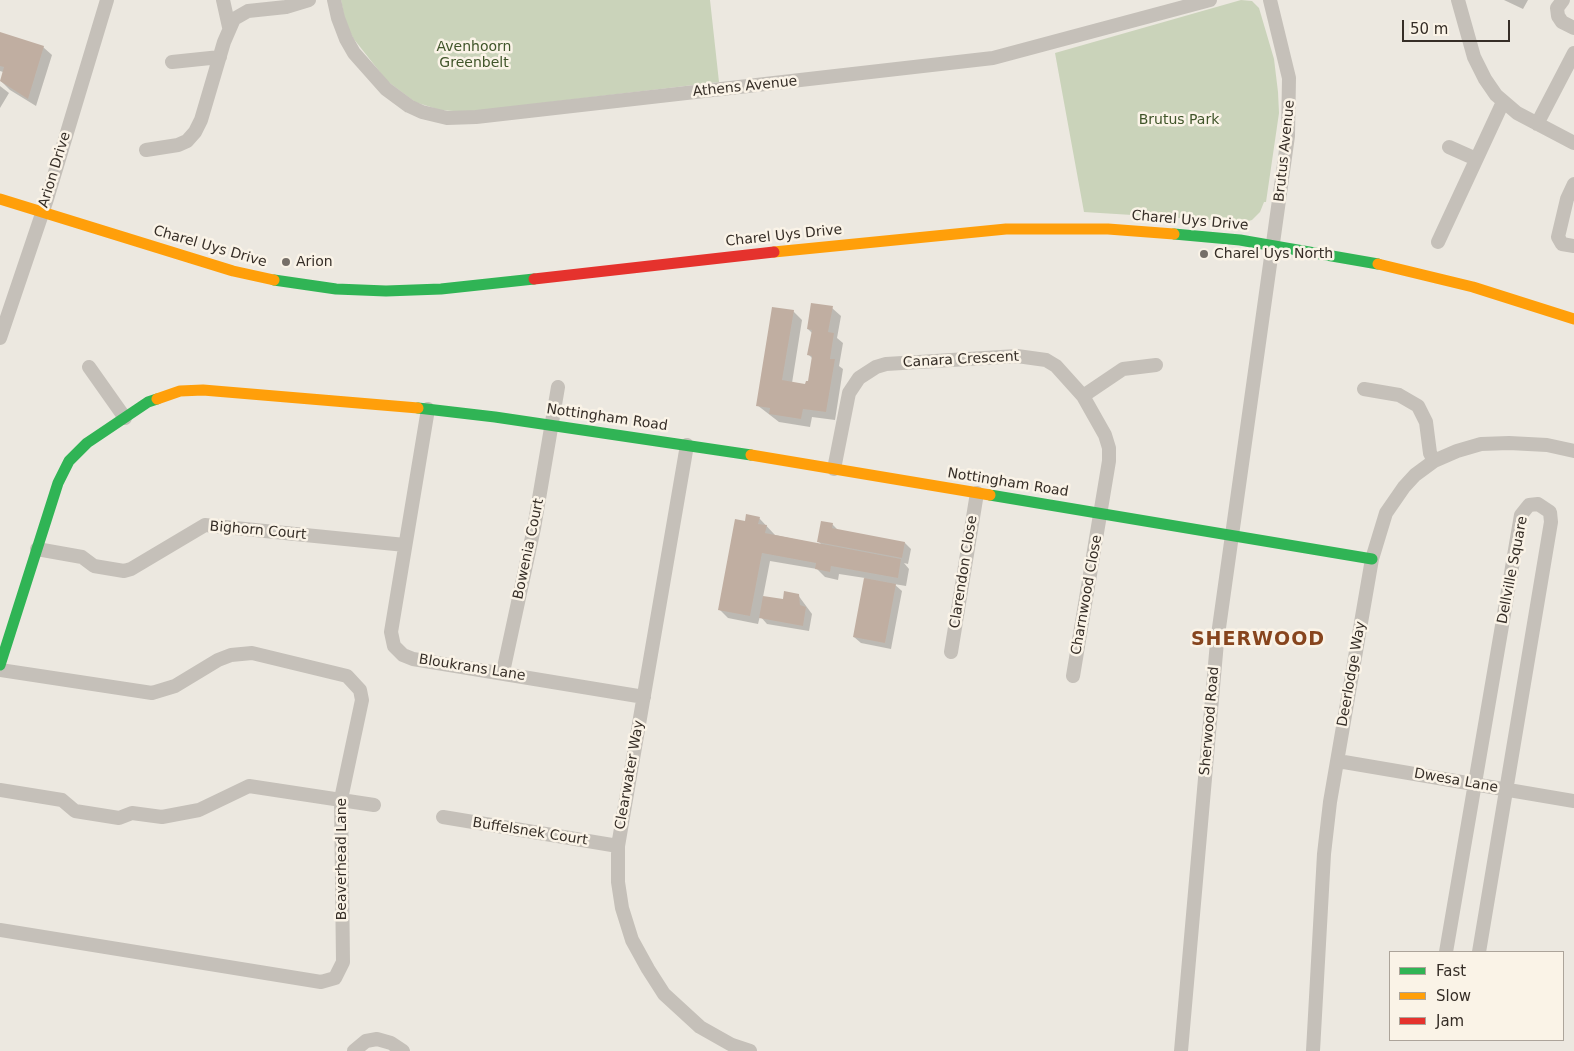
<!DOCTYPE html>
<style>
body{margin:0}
#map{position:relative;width:1574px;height:1051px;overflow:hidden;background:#ece8e0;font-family:"DejaVu Sans",sans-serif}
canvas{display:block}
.legend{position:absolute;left:1389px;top:951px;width:175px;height:90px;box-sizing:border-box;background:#faf3e7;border:1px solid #aca49a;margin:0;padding:6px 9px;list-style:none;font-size:15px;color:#362e27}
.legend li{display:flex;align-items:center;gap:10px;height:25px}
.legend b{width:25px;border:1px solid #aca49a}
.scale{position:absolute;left:1402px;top:20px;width:108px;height:22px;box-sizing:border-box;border:2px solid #362e27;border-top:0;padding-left:6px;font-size:15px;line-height:18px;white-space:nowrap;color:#362e27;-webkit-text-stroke:4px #faf3e7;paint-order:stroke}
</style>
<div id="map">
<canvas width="1574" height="1051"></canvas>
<ul class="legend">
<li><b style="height:6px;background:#30b455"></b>Fast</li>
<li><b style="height:6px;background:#ff9f0a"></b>Slow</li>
<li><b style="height:6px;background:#e5322d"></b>Jam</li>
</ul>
<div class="scale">50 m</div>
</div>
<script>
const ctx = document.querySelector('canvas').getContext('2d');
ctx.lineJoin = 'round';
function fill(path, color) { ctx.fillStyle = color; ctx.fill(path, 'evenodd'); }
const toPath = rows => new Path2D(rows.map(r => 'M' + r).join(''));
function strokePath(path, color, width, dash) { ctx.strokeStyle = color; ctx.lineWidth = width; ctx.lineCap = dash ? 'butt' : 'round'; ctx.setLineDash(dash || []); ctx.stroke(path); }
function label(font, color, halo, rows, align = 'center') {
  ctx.font = font + ' "DejaVu Sans",sans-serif'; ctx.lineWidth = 5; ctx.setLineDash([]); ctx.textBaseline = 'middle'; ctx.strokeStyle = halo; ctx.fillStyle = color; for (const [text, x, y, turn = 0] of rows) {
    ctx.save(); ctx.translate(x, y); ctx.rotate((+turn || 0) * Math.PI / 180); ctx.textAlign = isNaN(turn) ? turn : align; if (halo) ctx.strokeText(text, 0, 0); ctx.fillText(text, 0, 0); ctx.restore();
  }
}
fill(toPath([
 [341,0,710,0,719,82,467,112,440,110,415,102,387,81,353,38,345,21],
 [1241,0,1252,1,1259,8,1274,59,1278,92,1279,113,1266,202,1264,202,1260,212,1252,220,1245,222,1084,212,1055,53]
]), '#cad3ba');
fill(toPath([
 [1504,0,1528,0,1523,9],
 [0,34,43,47,52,55,36,106,10,90,1,81,3,72,0,71],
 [0,86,9,93,0,108],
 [832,308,841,316,837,338,843,343,839,366,843,369,835,420,812,417,810,427,779,422,757,405,793,311,802,320,792,383,806,385,809,382,813,359,809,355,812,333,808,329],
 [759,518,775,535,822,545,818,541,832,524,838,530,905,543,911,549,908,564,904,563,909,569,906,586,894,584,902,591,891,649,861,643,854,637,865,578,839,574,838,580,825,577,817,569,770,561,763,597,784,601,798,595,812,614,809,631,767,624,760,616,758,624,728,618,720,610,745,523]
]), '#0003');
fill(toPath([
 [0,32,44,46,28,99,0,81,4,67,0,66],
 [811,303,833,306,828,332,834,333,830,359,835,359,826,412,803,409,801,419,769,414,770,408,756,406,772,307,794,310,782,380,805,384,806,381,808,381,812,356,807,355,812,330,807,329],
 [746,514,760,517,758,524,767,525,765,533,901,559,898,578,831,566,830,572,815,569,816,563,762,553,750,616,718,610,735,519,745,521],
 [821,521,833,523,832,528,905,542,902,558,817,542],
 [864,578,896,584,885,643,853,637],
 [784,591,799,594,800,605,806,607,803,626,759,618,763,596,783,599]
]), '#c0aea1');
strokePath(toPath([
 [223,0,229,27],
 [334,0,338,18,346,39,354,53,386,89,409,106,422,112,447,118,476,117,993,58,1210,0],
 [1458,0,1474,57,1485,79,1496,95,1517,113,1574,143],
 [1563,0,1557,8,1558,16,1562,22,1574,28],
 [172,62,220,57],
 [1537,124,1574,53],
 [1449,147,1476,159],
 [146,150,178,145,187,141,195,132,201,120,224,42,234,19,248,11,286,7,309,0],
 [1574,184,1567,199,1558,237,1562,244,1574,246],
 [1438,242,1503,102],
 [0,338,47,199,107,0],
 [89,367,125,418],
 [1364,389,1399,395,1418,406,1426,422,1430,453,1434,461],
 [1083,396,1123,369,1156,365],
 [428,409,391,632,394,646,403,655,413,659,644,697],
 [687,445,618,846,618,882,622,908,632,940,648,969,664,994,700,1027,732,1045,750,1051],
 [834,469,849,393,859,378,876,367,886,364,1017,356,1046,360,1056,366,1083,396,1105,435,1109,448,1109,461,1073,676],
 [37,549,82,557,94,566,124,571,131,569,205,525,405,545],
 [951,652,977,493],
 [0,670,152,693,175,686,218,660,231,655,252,653,347,676,360,690,362,700,341,799,343,962,335,978,321,982,0,930],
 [503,672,534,528,558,387],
 [1338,761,1574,801],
 [0,790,62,800,75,811,119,818,132,813,162,817,199,810,249,786,374,805],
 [443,817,618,846],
 [1446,952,1521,515,1529,505,1538,504,1550,512,1551,522,1479,952],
 [354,1051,366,1041,377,1039,391,1043,403,1051],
 [1181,1051,1217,642,1288,136,1289,78,1270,0],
 [1313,1051,1324,854,1330,802,1372,559,1386,513,1404,487,1415,475,1434,461,1457,451,1481,444,1509,443,1547,445,1574,451]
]), '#c5c0b9', 14);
strokePath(toPath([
 [1174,234,1240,240,1378,264],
 [274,280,336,289,386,291,441,289,534,279],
 [418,408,495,417,751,455],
 [990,495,1372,559],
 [0,665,58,483,69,461,87,443,148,402,157,399]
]), '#30b455', 11);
strokePath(toPath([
 [0,199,233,271,274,280],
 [774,252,1006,229,1108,229,1174,234],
 [1378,264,1473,287,1574,319],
 [157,399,180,391,203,390,418,408],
 [751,455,990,495]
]), '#ff9f0a', 11);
strokePath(toPath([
 [534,279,774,252]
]), '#e5322d', 11);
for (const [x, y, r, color] of [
 [1204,254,5,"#766f68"],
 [286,262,5,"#766f68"]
]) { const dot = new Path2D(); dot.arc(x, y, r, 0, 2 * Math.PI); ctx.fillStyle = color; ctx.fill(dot); strokePath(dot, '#faf3e7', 2); }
label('14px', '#40552a', '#faf3e7', [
 ["Avenhoorn",474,47],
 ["Greenbelt",474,63],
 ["Brutus Park",1179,120]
]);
label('14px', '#362e27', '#faf3e7', [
 ["Athens Avenue",745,87,-6],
 ["Brutus Avenue",1285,151,-84],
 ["Arion Drive",55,170,-73],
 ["Charel Uys Drive",1190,221,5],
 ["Charel Uys Drive",784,236,-6],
 ["Charel Uys Drive",210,247,16],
 ["Canara Crescent",961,360,-3],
 ["Nottingham Road",607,418,8],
 ["Nottingham Road",1008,483,9],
 ["Bighorn Court",258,531,5],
 ["Bowenia Court",529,549,-78],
 ["Dellville Square",1513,570,-79],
 ["Clarendon Close",964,572,-81],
 ["Charnwood Close",1087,595,-80],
 ["Bloukrans Lane",472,668,9],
 ["Deerlodge Way",1352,674,-80],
 ["Sherwood Road",1210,721,-85],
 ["Clearwater Way",630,775,-80],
 ["Dwesa Lane",1456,781,10],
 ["Buffelsnek Court",530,832,9],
 ["Beaverhead Lane",342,859,-90]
]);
label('14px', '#362e27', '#faf3e7', [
 ["Charel Uys North",1214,254],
 ["Arion",296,262]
], 'left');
ctx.letterSpacing = '1px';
label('bold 19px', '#87451e', '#faf3e7', [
 ["SHERWOOD",1258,640]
]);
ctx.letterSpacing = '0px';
</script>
